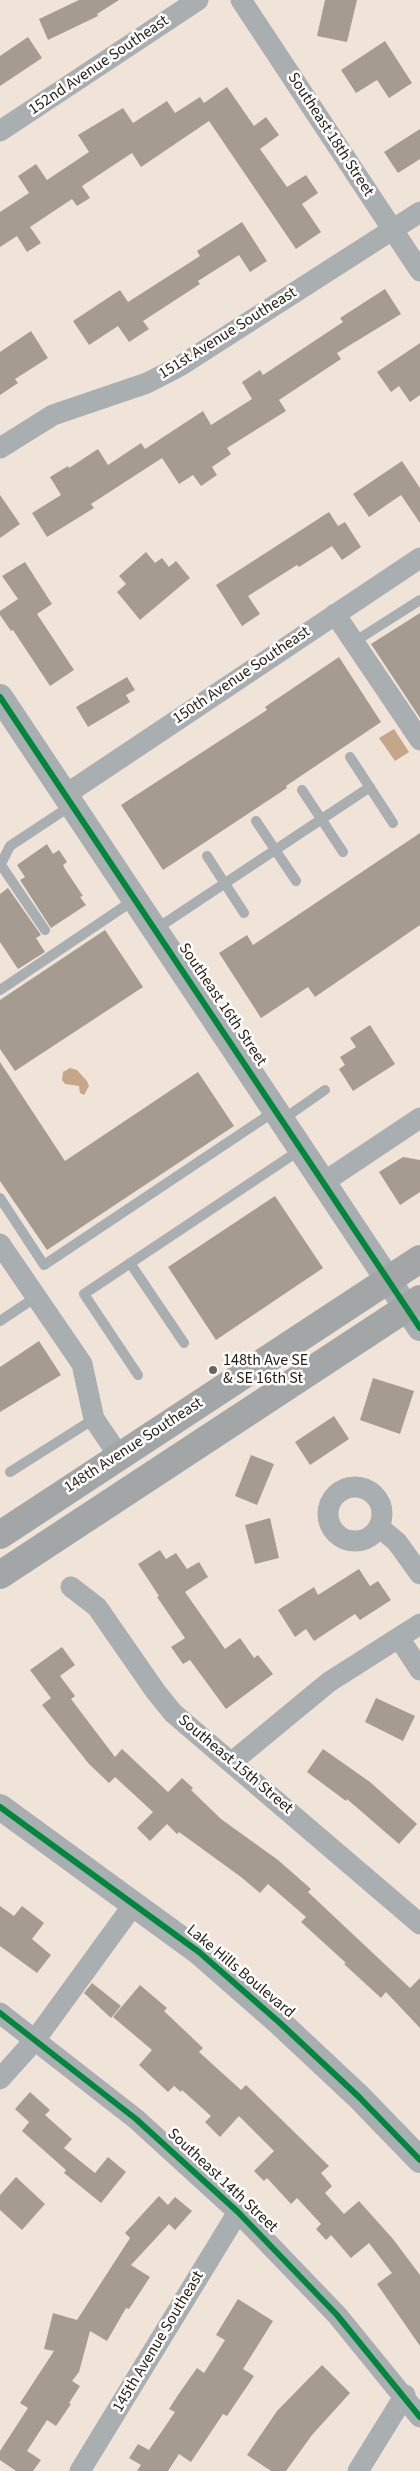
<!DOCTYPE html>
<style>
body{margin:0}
canvas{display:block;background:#f0e4d8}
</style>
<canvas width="420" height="2471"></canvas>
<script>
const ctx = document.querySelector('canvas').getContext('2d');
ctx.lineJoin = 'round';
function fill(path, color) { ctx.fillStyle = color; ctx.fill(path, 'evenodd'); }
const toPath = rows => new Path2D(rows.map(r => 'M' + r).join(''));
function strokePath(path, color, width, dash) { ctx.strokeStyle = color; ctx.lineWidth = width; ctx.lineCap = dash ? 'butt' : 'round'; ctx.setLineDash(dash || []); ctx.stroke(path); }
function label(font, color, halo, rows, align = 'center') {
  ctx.font = font + ' "Source Sans 3",sans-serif'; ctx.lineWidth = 5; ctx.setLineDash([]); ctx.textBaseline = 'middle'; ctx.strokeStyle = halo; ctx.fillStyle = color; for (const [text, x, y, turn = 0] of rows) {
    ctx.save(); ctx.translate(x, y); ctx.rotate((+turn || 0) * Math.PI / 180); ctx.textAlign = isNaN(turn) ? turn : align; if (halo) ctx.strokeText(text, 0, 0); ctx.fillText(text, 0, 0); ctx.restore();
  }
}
fill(toPath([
 [394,729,409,752,395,761,379,738],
 [70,1068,77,1070,87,1081,89,1086,84,1095,80,1093,79,1086,65,1084,62,1080,63,1072]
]), '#c5a688');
fill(toPath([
 [79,0,119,0,97,14,98,16,48,40,39,19],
 [325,0,357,0,347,42,317,36],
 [28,37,42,58,0,86,0,56],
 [385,41,412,83,389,98,377,80,356,93,341,70],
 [227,87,254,126,266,117,279,135,260,149,287,187,306,175,318,193,302,204,321,232,296,249,209,121,141,167,132,153,82,186,90,198,77,206,72,199,30,227,41,243,27,252,17,236,0,247,0,212,29,193,18,176,36,164,47,180,89,152,78,135,123,108,133,123,167,101,175,113,200,97,204,103],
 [420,129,420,159,398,173,384,152],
 [242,222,267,261,250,272,239,255,198,281,200,284,143,321,149,329,129,342,118,326,89,345,73,321,120,290,128,302,200,256,197,251],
 [385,289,401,314,337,353,341,359,279,400,286,411,227,448,231,454,212,467,217,475,201,486,193,475,179,484,162,458,91,504,94,508,47,537,32,513,61,495,50,477,68,466,69,468,98,449,108,465,141,443,145,449,203,411,211,425,252,399,242,382,260,370,263,375,343,322,340,318],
 [31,331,48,358,15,379,18,383,0,395,0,352],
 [420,343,420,395,410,402,399,386,391,392,377,372],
 [402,461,420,488,420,523,401,495,369,517,353,494],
 [0,495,20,524,0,538],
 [329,512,338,526,345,522,361,547,342,560,332,546,299,567,297,565,248,596,260,614,242,626,216,585],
 [146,552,155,563,162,558,169,567,176,561,190,578,140,620,117,592,126,584,119,576],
 [25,562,52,604,37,614,74,670,50,686,13,630,11,631,0,615,0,611,18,599,2,576],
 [420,613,420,718,371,644],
 [339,657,381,722,286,786,287,788,163,870,121,805,267,710,265,707],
 [127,677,135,690,126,695,130,702,88,727,76,707],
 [420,833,420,925,315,997,308,987,261,1018,219,953,247,935,253,945],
 [47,844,53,854,59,850,67,862,63,865,65,869,83,896,80,897,86,905,51,928,20,880,25,877,17,865],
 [8,888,41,935,36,938,45,952,18,969,0,942,0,894],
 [105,930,143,987,15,1071,0,1049,0,1000],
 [370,1025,395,1064,353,1091,339,1069,345,1065,340,1057,356,1047,350,1038],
 [0,1062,65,1161,198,1072,234,1126,47,1250,0,1181],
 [403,1157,420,1160,420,1192,400,1205,379,1172],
 [275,1196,323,1268,216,1340,168,1267],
 [39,1341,61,1375,0,1412,0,1367],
 [373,1378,414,1391,400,1434,360,1420],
 [334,1416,349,1439,310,1465,295,1442],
 [251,1455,274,1464,257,1505,235,1496],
 [270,1518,279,1558,255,1564,245,1525],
 [160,1550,166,1559,176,1553,187,1569,199,1562,208,1577,185,1592,225,1649,240,1638,254,1658,258,1655,273,1674,226,1709,190,1660,183,1664,171,1647,185,1638,157,1597,159,1596,138,1564],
 [359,1569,370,1586,378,1581,391,1600,360,1620,355,1614,314,1641,306,1629,295,1637,278,1610,314,1587,318,1595],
 [62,1647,75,1665,60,1676,75,1696,71,1699,115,1757,122,1749,168,1792,182,1778,193,1788,191,1790,221,1819,278,1860,311,1889,308,1892,410,1988,420,1978,420,2028,386,1992,381,1998,344,1964,346,1963,301,1922,306,1917,268,1884,260,1893,241,1877,179,1832,177,1834,167,1824,150,1841,137,1828,153,1812,115,1777,109,1783,89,1764,42,1705,51,1698,30,1670],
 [376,1698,415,1716,403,1741,365,1722],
 [323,1749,370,1782,417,1824,399,1844,347,1799,346,1801,307,1772],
 [0,1906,14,1916,22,1906,44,1923,32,1939,51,1955,37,1973,0,1946],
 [92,1983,121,2006,111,2018,84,1993],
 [140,1985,167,2008,164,2011,203,2048,199,2052,241,2090,246,2085,329,2166,321,2173,332,2186,325,2193,344,2214,359,2201,393,2239,420,2275,420,2346,377,2284,392,2273,369,2243,351,2258,331,2235,326,2240,316,2229,321,2224,297,2198,291,2204,267,2178,264,2181,254,2171,274,2151,239,2116,220,2137,205,2122,211,2116,182,2090,181,2092,174,2086,168,2092,139,2065,152,2050,113,2017],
 [30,2092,50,2110,45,2115,72,2139,64,2148,95,2173,108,2157,126,2172,101,2203,64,2173,66,2170,22,2131,29,2122,15,2109],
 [16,2177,45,2204,22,2230,0,2210,0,2195],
 [159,2196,168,2205,175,2197,192,2211,175,2230,169,2224,131,2265,150,2277,129,2309,126,2308,107,2341,90,2331,79,2372,72,2381,80,2386,69,2403,71,2404,56,2426,47,2420,27,2451,41,2460,33,2471,16,2471,0,2460,0,2451,28,2408,20,2403,54,2351,44,2349,53,2313,77,2320,130,2238,125,2233],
 [238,2299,273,2321,243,2369,254,2376,227,2416,223,2414,191,2462,179,2454,168,2471,137,2471,141,2465,129,2458,138,2444,149,2450,175,2412,169,2409,178,2395,197,2368,204,2373,225,2340,216,2335],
 [322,2365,350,2393,312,2435,286,2471,271,2471,247,2455,277,2411]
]), '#a59b90');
strokePath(toPath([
 [354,642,420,600],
 [350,757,393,823],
 [302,790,343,852],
 [256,821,296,881],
 [207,856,244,913],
 [1,865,45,930],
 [0,866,10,846,72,805],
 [156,929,370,787],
 [0,990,134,900],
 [282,1120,325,1090],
 [0,1198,44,1265,275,1111],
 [130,1263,184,1343],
 [0,1321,36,1297],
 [138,1375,84,1294,300,1150],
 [10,1472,94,1419]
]), '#a9aeb1', 10);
strokePath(toPath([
 [241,0,420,271],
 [0,131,198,0],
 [0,448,53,415,147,383,180,366,420,212],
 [335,614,420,740],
 [65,795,420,558],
 [324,1182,420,1118],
 [0,1244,82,1364,94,1419,119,1456],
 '328 1514a27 27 0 1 1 54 0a27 27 0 1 1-54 0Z',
 [379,1527,397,1542,420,1574],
 [71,1587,97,1607,156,1692,173,1713,420,1924],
 [399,1638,420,1670],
 [232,1762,329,1682,420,1624],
 [0,2013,136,2119,238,2212,337,2315,420,2417],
 [0,2079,35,2040,134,1904],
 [80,2471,238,2212],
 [358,2471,405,2395]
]), '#a9aeb1', 21);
strokePath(toPath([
 [0,697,420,1328],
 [0,1807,199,1952,280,2023,359,2097,420,2160]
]), '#a9aeb1', 26);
strokePath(toPath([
 [0,1535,420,1259],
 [0,1575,420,1299]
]), '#a2a6a7', 28);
strokePath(toPath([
 [0,697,420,1328],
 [0,1807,199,1952,280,2023,359,2097,420,2160],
 [0,2013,136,2119,238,2212,337,2315,420,2417]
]), '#00873e', 6);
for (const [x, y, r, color] of [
 [213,1370,5,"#6d6358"]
]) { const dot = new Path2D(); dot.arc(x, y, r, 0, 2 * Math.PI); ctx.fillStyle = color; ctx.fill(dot); strokePath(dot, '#fff', 2); }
label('16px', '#271d13', '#fff', [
 ["152nd Avenue Southeast",99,66,-34],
 ["Southeast 18th Street",330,135,57],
 ["151st Avenue Southeast",228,334,-32],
 ["150th Avenue Southeast",242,676,-34],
 ["Southeast 16th Street",222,1005,56],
 ["148th Avenue Southeast",134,1446,-33],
 ["Southeast 15th Street",235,1765,40],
 ["Lake Hills Boulevard",240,1972,40],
 ["Southeast 14th Street",222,2181,43],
 ["145th Avenue Southeast",159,2342,-59]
]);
label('16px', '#271d13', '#fff', [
 ["148th Ave SE",223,1361],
 ["& SE 16th St",223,1379]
], 'left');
</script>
